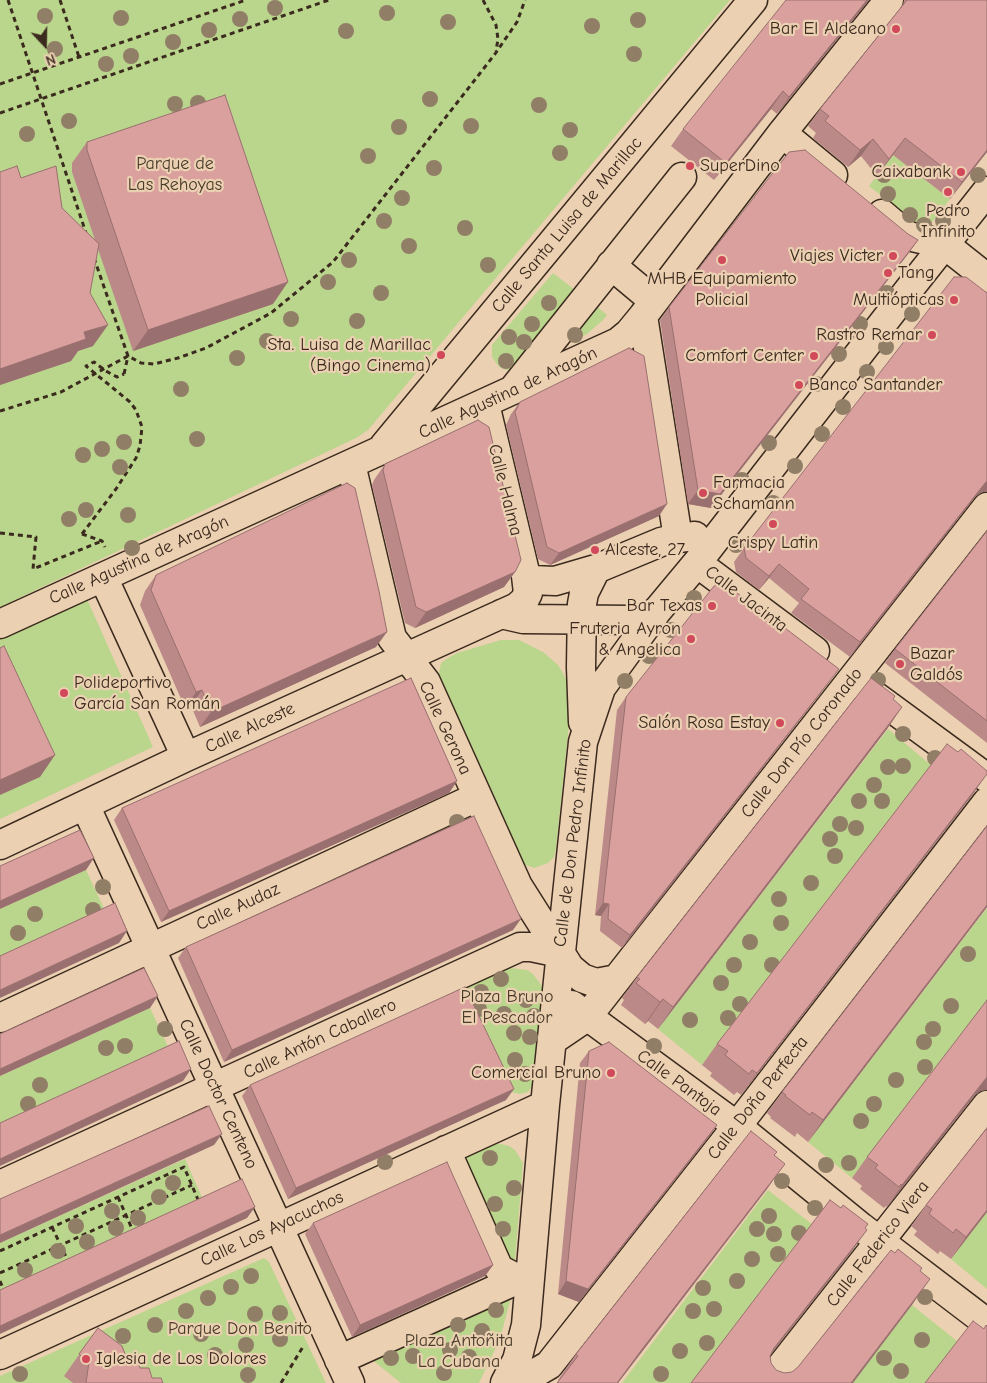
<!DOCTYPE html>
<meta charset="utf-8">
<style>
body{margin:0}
#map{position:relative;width:987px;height:1383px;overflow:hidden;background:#ebd0b2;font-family:"Comic Neue",sans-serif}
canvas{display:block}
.north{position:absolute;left:20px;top:20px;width:50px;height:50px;-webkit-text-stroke:4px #ebd0b2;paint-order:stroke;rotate:159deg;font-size:14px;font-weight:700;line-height:20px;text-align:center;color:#3b2a1e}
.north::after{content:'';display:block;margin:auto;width:18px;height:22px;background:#3b2a1e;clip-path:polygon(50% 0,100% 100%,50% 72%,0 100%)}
</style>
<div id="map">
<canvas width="987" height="1383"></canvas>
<div class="north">N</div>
</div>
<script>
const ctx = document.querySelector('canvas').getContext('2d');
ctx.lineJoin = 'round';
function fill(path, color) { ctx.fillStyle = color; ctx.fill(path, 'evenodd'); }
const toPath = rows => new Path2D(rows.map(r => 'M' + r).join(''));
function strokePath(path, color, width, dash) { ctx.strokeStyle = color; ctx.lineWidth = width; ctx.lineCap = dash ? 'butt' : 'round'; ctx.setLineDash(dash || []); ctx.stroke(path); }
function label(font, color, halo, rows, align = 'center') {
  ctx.font = font + ' "Comic Neue",sans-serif'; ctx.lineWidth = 4.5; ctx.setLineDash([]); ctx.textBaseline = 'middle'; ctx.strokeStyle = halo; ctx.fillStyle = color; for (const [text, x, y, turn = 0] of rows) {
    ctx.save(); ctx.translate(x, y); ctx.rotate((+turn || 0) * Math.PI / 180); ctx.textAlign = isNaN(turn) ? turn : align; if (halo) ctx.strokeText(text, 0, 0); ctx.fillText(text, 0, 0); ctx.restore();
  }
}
fill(toPath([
 [0,0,730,0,368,430,356,438,0,607],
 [893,155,950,199,926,230,869,186],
 [553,273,575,290,513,369,506,370,499,367,492,357,492,345],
 [595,305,607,315,603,320,587,334,577,339,559,345],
 [86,597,153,747,0,819,0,638],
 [501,640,519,640,543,652,558,665,563,673,567,681,570,691,570,715,556,848,554,857,548,863,534,868,521,863,441,683,439,673,441,663,448,658,457,653],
 [888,729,932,766,702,1065,658,1029],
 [86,870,107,915,0,963,0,909],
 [987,908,987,1002,852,1178,808,1142],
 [511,968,527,970,533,974,542,986,543,995,532,1087,528,1092,520,1094,511,1092,464,990,502,970],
 [150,1008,171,1053,0,1131,0,1076],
 [492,1144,501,1144,509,1146,515,1150,523,1163,515,1260,509,1264,457,1159],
 [185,1159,205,1204,0,1298,0,1243],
 [768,1190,813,1225,694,1383,622,1383],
 [987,1212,987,1289,951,1259],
 [264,1258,269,1262,326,1383,0,1383,0,1376],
 [511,1297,500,1339,479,1383,401,1383,371,1359],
 [912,1305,958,1342,927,1383,852,1383]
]), '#bad58c');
const minor = toPath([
 [782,133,833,175],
 [882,214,908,236,944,244,987,278],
 [611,265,654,301],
 [643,316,678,538],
 [515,387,682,177],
 [384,446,753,0],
 [351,464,392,638,426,682,518,886,570,968,582,978,596,983,617,979],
 [697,563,815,651],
 [526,576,532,580,555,581,596,569,661,542,678,538,695,536],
 [103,577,186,757],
 [501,614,523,619,631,620,648,617,657,611],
 [0,624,618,342,629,333,643,316,782,133,889,0],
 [867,690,987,778],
 [583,722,581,667,582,604,584,593,596,569],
 [85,805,350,1383],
 [0,845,186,757,517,607,524,601,528,593,526,576,485,404],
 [572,1005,737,1126,861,1227,987,1323],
 [0,1018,477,797],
 [553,1040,587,1017,987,507],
 [446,1150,499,1269,518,1279],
 [0,1185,520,947,531,947,560,953],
 [0,1355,545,1105],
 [339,1360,530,1274],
 [505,1383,517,1360,526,1325,545,1105,583,742,601,688,657,611,697,563,914,283,987,191],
 [518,1383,549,1365,737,1126,987,802],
 [768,1383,987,1105]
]);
strokePath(minor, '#3b2a1e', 31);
strokePath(toPath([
 [8,0,86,233],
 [60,0,79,57],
 [483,0,496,25,498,39,496,51],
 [0,84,246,0],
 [0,113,329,0],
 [94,258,128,356,124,374],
 [0,411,61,392,128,356,141,363,154,364,178,358,206,348,271,313,333,262,495,54,517,22,525,0],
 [0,533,36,537,33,569,102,541],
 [82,534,102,541,105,547],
 [118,1197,133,1231],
 [52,1227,68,1261],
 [0,1251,184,1167,199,1202],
 [0,1273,192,1185],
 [0,1281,4,1291],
 [281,1383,304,1345]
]), '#3b2a1e', 3, [5, 4]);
strokePath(minor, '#ebd0b2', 28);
strokePath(toPath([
 [82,534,116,489,136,458,140,446,142,427,136,410,130,402,86,366,94,362,106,371,117,377,124,374]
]), '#3b2a1e', 3, [5, 4]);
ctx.fillStyle = '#917e67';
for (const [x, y] of [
 [275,8],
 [387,13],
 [45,16],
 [121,18],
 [240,19],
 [638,20],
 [448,22],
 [592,26],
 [209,30],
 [346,31],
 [173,42],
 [55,49],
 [634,54],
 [131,56],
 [106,64],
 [430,99],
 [198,103],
 [175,104],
 [539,105],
 [69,121],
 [471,126],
 [399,127],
 [570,130],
 [27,134],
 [560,153],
 [368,156],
 [434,168],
 [884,175],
 [978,175],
 [888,194],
 [402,198],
 [910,215],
 [384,221],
 [943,221],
 [924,225],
 [465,228],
 [409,246],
 [349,260],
 [488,265],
 [328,282],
 [381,293],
 [887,293],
 [549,303],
 [912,314],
 [291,319],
 [357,321],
 [532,324],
 [860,324],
 [575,335],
 [509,337],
 [267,341],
 [524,342],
 [886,347],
 [839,354],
 [237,358],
 [506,361],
 [867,372],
 [816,384],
 [181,389],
 [843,407],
 [822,434],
 [197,439],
 [124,442],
 [769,443],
 [102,449],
 [83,455],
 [795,466],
 [120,467],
 [742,480],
 [773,503],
 [86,510],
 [128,515],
 [69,519],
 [736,545],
 [132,548],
 [694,598],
 [671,630],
 [649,656],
 [878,680],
 [625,681],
 [903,734],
 [935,758],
 [903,766],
 [888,767],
 [874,785],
 [859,801],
 [882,801],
 [457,822],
 [840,824],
 [856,828],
 [830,839],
 [835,856],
 [811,883],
 [103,887],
 [779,899],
 [93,910],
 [35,914],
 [781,923],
 [18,933],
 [750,942],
 [968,954],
 [734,965],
 [772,965],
 [501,979],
 [721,983],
 [481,992],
 [526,1000],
 [740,1004],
 [951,1006],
 [479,1009],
 [504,1014],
 [534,1016],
 [728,1018],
 [690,1020],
 [165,1029],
 [933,1029],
 [514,1033],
 [530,1037],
 [924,1042],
 [125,1046],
 [654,1046],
 [106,1048],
 [515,1060],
 [925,1067],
 [525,1074],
 [896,1080],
 [40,1085],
 [28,1104],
 [874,1104],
 [861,1121],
 [490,1158],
 [385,1162],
 [849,1163],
 [826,1165],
 [782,1181],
 [173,1183],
 [514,1188],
 [159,1197],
 [495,1204],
 [815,1208],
 [112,1211],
 [769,1216],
 [138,1218],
 [76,1226],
 [116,1228],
 [503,1229],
 [757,1229],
 [799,1233],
 [774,1234],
 [87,1242],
 [58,1251],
 [778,1254],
 [752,1259],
 [25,1270],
 [251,1276],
 [737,1281],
 [231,1287],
 [703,1288],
 [925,1297],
 [208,1298],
 [714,1309],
 [496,1310],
 [186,1311],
 [693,1311],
 [280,1313],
 [255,1314],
 [155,1325],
 [458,1325],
 [482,1331],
 [201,1334],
 [123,1336],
 [280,1339],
 [922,1340],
 [707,1343],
 [246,1345],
 [450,1350],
 [680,1351],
 [215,1355],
 [413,1356],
 [469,1357],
 [391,1358],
 [884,1358],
 [901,1371],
 [444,1373],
 [20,1374],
 [661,1374],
 [248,1375]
]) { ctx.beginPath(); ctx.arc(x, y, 8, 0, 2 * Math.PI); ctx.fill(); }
fill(toPath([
 [869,0,777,114,771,109,714,180,671,146,683,129],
 [904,0,987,0,987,152,950,199,893,155,877,176,861,156,848,167,813,138,816,133,808,126,820,109,903,5],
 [87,142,273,304,133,351,98,249,90,293,93,346,78,351,71,361,0,385,0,172,21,178,62,208,95,240,72,172,72,163],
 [908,234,918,240,908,254,711,508,688,504,660,320,669,307],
 [520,402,659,516,550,565,538,559,506,425,511,414],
 [385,464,515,572,504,587,415,628,405,623,372,485,374,480],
 [982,492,975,497,850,657,791,613,799,603,769,578,759,590,736,572,734,562,744,548],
 [987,531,987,743,885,663,895,649],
 [156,575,376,647,200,727,191,706,185,708,140,605,145,591],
 [830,681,622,948,600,931,601,916,595,915,617,710,626,697],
 [893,700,902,707,887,729,658,1029,648,1021,645,1024,621,1005,624,1000,622,998,637,977],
 [457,781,449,793,161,922,114,820,122,808],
 [973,794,741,1095,737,1092,734,1095,710,1076,712,1073,702,1065,717,1044],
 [987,826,987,907,808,1142,797,1133,795,1137,770,1118,771,1117,767,1113,782,1092],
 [513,930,224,1062,178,958,186,947],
 [589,1051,717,1125,708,1138,579,1302,558,1294,580,1063],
 [250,1085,506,1100,288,1199,242,1096],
 [981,1091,975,1095,887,1207,886,1206,884,1208,860,1189,862,1186,852,1178,867,1157],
 [775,1156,767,1189,618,1383,557,1383,559,1380,558,1380,576,1354],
 [926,1205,987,1212,951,1259,940,1251,938,1254,914,1235,917,1231,911,1226],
 [313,1223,493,1265,485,1276,352,1337,305,1234],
 [98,1328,127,1359,152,1378,163,1383,73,1383,64,1376]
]), '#bb8a88');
fill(toPath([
 [867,0,869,0,777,114,789,97],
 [783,91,771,109,714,180,726,163],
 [905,138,893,155,877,176,889,159],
 [873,139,861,156,848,167,860,150],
 [987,150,987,152,950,199,962,182],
 [918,240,908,254,711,508,688,504,698,490],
 [288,282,273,304,133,351,148,330],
 [108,325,93,346,78,351,71,361,0,385,0,369,84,332],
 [987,481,987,492,982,492,975,497,850,657,860,642,985,483],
 [667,504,659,516,550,565,559,553],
 [779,564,769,578,759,590,769,576],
 [515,572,504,587,415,628,426,612],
 [387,632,376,647,200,727,211,712],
 [839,669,830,681,622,948,630,935],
 [202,690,191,706,185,708,196,692],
 [902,707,887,729,658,1029,673,1007],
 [55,755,40,777,0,795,0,780],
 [987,774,973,794,741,1095,757,1073],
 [457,781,449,793,161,922,169,911],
 [94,858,86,870,0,909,0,901],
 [603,903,609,904,601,916,595,915],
 [987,905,987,907,808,1142,823,1120],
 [521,919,513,930,224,1062,232,1050],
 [127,931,119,943,0,998,0,990],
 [158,996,150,1008,0,1076,0,1069],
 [663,999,648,1021,645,1024,660,1002],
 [191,1069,183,1081,0,1166,0,1159],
 [987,1077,987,1090,981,1091,975,1095,887,1207,902,1185],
 [514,1089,506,1100,288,1199,296,1188],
 [717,1125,708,1138,579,1302,558,1294,566,1281],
 [222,1134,214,1145,0,1243,0,1235],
 [785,1164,767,1189,618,1383,617,1383,643,1348],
 [255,1207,247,1218,0,1334,0,1326],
 [987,1210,987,1212,951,1259,966,1237],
 [867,1230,849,1255,756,1373,774,1348],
 [493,1265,485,1276,352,1337,360,1325],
 [930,1279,912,1305,853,1383,851,1383]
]), '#99706f');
const building = toPath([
 [786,0,867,0,789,97,783,91,726,163,683,129,786,0],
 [907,0,987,0,987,150,962,182,905,138,889,159,873,139,860,150,825,121,829,116,820,109,907,0],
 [225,95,288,282,148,330,87,150,87,142,225,95],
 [805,150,908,234,918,240,720,494,698,490,669,307,789,152,805,150],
 [17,166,21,178,56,166,62,208,99,244,90,293,108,325,84,332,86,339,0,369,0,172,17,166],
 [954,277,966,277,987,293,987,481,985,483,860,642,801,599,809,589,779,564,769,576,746,558,744,548,954,277],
 [629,348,644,356,667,504,559,553,547,547,515,412,520,402,629,348],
 [478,420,489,427,521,560,515,572,426,612,416,607,383,470,385,464,478,420],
 [347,483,355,488,379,591,387,632,211,712,202,690,196,692,151,590,156,575,347,483],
 [987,531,987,721,895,649,987,531],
 [724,583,780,626,781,625,839,669,630,935,608,919,609,904,603,903,626,697,714,586,724,583],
 [4,646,55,755,0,780,0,648,4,646],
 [411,678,457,781,169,911,122,808,411,678],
 [871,678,895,696,893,699,902,707,673,1007,663,999,660,1002,636,983,640,979,637,977,871,678],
 [947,744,958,752,961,749,987,771,987,774,757,1073,752,1070,749,1074,725,1055,728,1051,717,1044,947,744],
 [474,816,521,919,232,1050,186,947,474,816],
 [987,826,987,905,823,1120,812,1112,810,1115,785,1096,786,1095,782,1092,987,826],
 [80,830,94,858,0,901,0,866,80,830],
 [115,903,127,931,0,990,0,956,115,903],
 [144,968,158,996,0,1069,0,1034,144,968],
 [465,987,514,1089,296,1188,250,1085,465,987],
 [987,1000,987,1077,902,1185,901,1184,899,1187,875,1168,878,1165,867,1157,987,1000],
 [179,1041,191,1069,0,1159,0,1123,179,1041],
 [609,1042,717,1125,588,1289,566,1281,589,1051,609,1042],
 [209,1106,222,1134,0,1235,0,1199,209,1106],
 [987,1128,987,1210,966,1237,956,1229,953,1233,929,1214,932,1209,926,1205,987,1128],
 [751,1131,777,1152,774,1155,785,1164,643,1348,617,1383,557,1383,578,1356,576,1354,591,1335,751,1131],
 [447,1162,493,1265,360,1325,313,1223,447,1162],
 [242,1179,255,1207,0,1326,0,1290,242,1179],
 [830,1200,841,1208,843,1205,868,1224,865,1228,867,1230,774,1348,770,1356,771,1363,776,1370,784,1373,792,1372,798,1367,891,1250,895,1253,898,1249,922,1268,920,1271,930,1279,851,1383,691,1383,830,1200],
 [973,1321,984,1329,986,1325,987,1326,987,1383,925,1383,973,1321],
 [98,1328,122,1346,127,1359,137,1359,140,1368,149,1368,152,1378,161,1378,163,1383,86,1383,89,1362,79,1354,98,1328]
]);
fill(building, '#daa09e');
strokePath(building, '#99706f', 1);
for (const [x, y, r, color] of [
 [896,29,5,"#d1495b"],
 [690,166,5,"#d1495b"],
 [961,172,5,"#d1495b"],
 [948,192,5,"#d1495b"],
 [893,256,5,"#d1495b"],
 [722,260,5,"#d1495b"],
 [888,273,5,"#d1495b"],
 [954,300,5,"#d1495b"],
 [932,335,5,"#d1495b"],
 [441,355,5,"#d1495b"],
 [814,356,5,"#d1495b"],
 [799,385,5,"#d1495b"],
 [703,493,5,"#d1495b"],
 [773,524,5,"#d1495b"],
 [595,550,5,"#d1495b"],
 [712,606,5,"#d1495b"],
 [691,639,5,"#d1495b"],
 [900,664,5,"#d1495b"],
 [64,693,5,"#d1495b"],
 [780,723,5,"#d1495b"],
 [611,1073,5,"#d1495b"],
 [86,1359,5,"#d1495b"]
]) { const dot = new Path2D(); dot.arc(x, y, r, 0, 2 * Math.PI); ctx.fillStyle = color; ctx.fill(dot); strokePath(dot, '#ebd0b2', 2); }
label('18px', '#3b2a1e', '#ebd0b2', [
 ["Bar El Aldeano",886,29],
 ["SuperDino",700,166,"left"],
 ["Caixabank",951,172],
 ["Pedro",948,211,"center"],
 ["Infinito",948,232,"center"],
 ["Viajes Victer",883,256],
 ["Tang",898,273,"left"],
 ["MHB Equipamiento",722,279,"center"],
 ["Policial",722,300,"center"],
 ["Multiópticas",944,300],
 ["Rastro Remar",922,335],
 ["Sta. Luisa de Marillac",431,345],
 ["(Bingo Cinema)",431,366],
 ["Comfort Center",804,356],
 ["Banco Santander",809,385,"left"],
 ["Farmacia",713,483,"left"],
 ["Schamann",713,504,"left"],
 ["Crispy Latin",773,543,"center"],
 ["Alceste, 27",605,550,"left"],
 ["Bar Texas",702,606],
 ["Fruteria Ayron",681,629],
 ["& Angelica",681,650],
 ["Bazar",910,654,"left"],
 ["Galdós",910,675,"left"],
 ["Polideportivo",74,683,"left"],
 ["García San Román",74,704,"left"],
 ["Salón Rosa Estay",770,723],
 ["Comercial Bruno",601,1073],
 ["Iglesia de Los Dolores",96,1359,"left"]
], 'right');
label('18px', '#483b29', '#ebd0b2', [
 ["Parque de",175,164],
 ["Las Rehoyas",175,185],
 ["Plaza Bruno",507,997],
 ["El Pescador",507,1018],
 ["Parque Don Benito",240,1329],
 ["Plaza Antoñita",459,1341],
 ["La Cubana",459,1362]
]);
label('18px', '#3b2a1e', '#ebd0b2', [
 ["Calle Santa Luisa de Marillac",567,225,-50],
 ["Calle Agustina de Aragón",508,393,-25],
 ["Calle Halma",505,490,76],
 ["Calle Agustina de Aragón",139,560,-24],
 ["Calle Jacinta",746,599,37],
 ["Calle Alceste",250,728,-25],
 ["Calle Gerona",445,728,65],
 ["Calle Don Pío Coronado",802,743,-52],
 ["Calle de Don Pedro Infinito",573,843,-83],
 ["Calle Audaz",238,907,-25],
 ["Calle Antón Caballero",320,1039,-25],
 ["Calle Pantoja",679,1083,36],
 ["Calle Doctor Centeno",218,1094,65],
 ["Calle Doña Perfecta",758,1098,-52],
 ["Calle Los Ayacuchos",272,1229,-25],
 ["Calle Federico Viera",878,1244,-52]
]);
</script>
